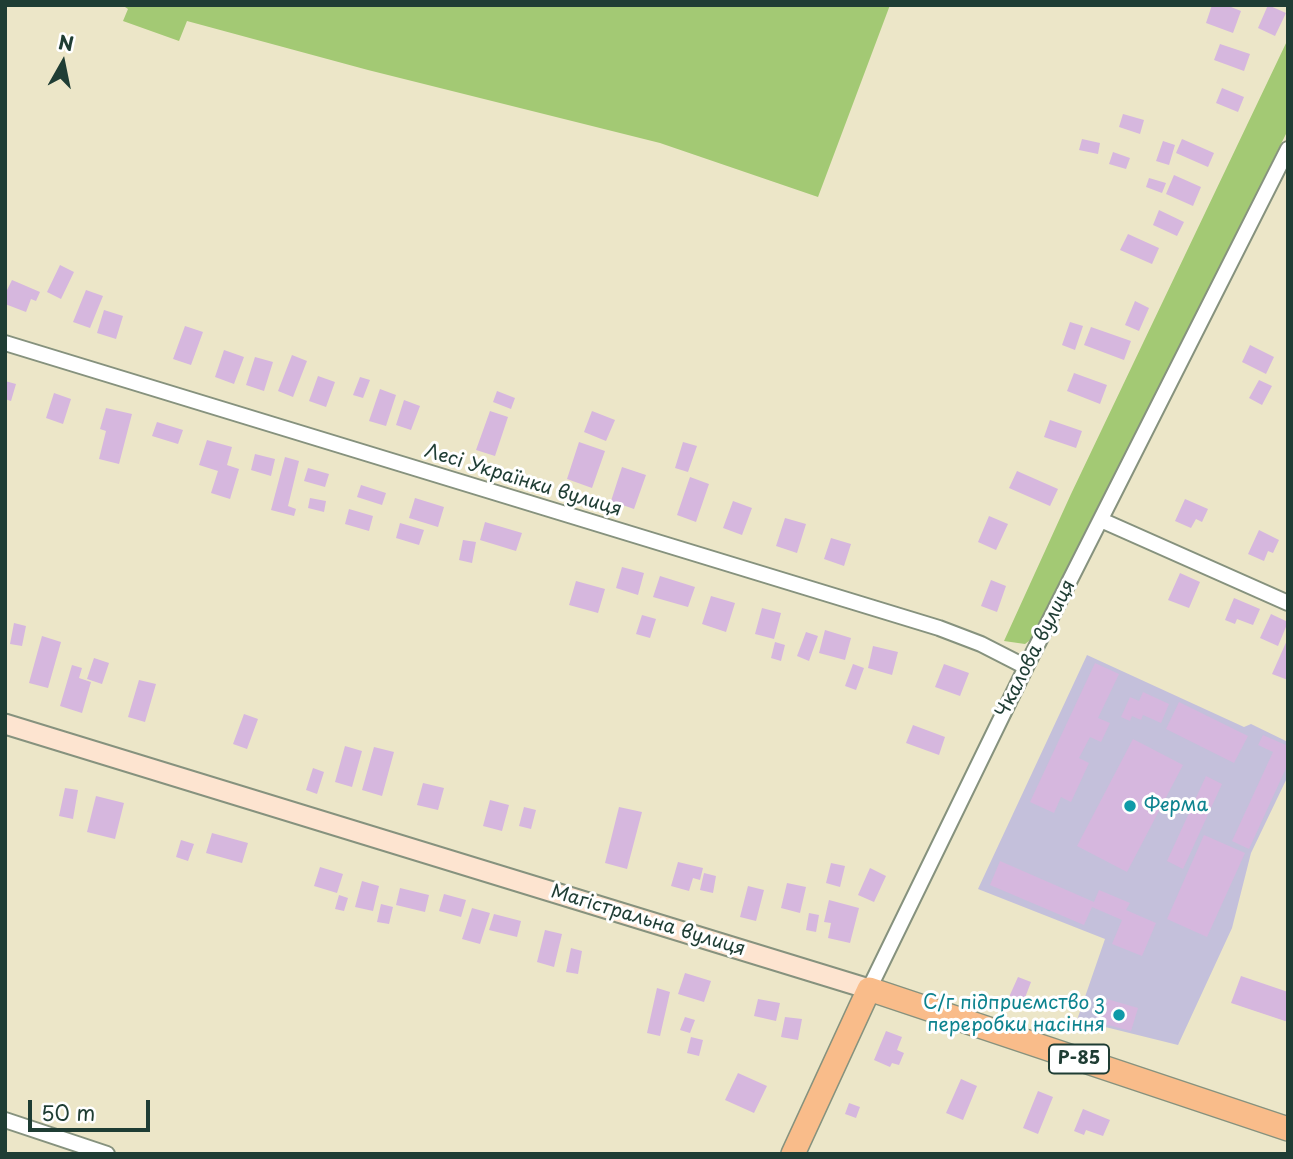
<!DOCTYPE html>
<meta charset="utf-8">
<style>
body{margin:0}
#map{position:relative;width:1293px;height:1159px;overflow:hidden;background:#ece6c8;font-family:"Playpen Sans",sans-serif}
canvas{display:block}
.frame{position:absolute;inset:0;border:7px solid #1f3d34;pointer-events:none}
.north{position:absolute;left:28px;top:28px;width:70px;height:70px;-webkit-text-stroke:5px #fff;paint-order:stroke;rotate:9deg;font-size:19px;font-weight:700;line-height:28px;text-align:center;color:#1f3d34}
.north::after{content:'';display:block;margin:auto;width:24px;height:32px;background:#1f3d34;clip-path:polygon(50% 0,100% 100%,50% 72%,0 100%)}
.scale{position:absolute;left:28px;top:1100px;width:122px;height:32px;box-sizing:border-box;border:4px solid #1f3d34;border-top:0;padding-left:9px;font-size:21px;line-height:24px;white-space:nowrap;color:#1f3d34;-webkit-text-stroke:5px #fff;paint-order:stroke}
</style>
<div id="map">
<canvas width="1293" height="1159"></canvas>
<div class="frame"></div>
<div class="north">N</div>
<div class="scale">50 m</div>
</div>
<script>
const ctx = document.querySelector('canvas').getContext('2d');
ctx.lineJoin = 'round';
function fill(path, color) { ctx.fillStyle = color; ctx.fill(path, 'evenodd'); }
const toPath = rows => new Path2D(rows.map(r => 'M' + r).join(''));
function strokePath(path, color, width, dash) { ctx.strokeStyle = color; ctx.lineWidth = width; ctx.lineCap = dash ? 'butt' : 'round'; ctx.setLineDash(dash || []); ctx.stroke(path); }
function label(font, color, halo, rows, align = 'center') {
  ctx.font = font + ' "Playpen Sans",sans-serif'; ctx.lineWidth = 6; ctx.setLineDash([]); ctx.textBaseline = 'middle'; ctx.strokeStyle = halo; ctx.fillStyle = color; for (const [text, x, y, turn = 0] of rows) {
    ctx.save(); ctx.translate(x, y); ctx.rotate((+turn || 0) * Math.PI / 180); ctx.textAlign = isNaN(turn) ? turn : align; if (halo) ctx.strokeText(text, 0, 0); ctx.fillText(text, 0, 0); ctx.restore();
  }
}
fill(toPath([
 [1087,655,1244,727,1251,724,1288,742,1288,776,1251,853,1232,928,1178,1045,1077,1020,1105,939,978,889]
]), '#c4c0db');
fill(toPath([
 [122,5,890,5,818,197,660,143,368,70,187,21,179,41,123,21,128,9],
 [1288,39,1288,130,1033,638,1025,644,1004,641,1071,494]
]), '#a3c974');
fill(toPath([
 [1212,5,1226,5,1241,11,1233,33,1206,23],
 [1268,5,1286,13,1275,36,1258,28],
 [1220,44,1250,54,1244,71,1214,60],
 [1222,88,1244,97,1238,112,1216,103],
 [1123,114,1144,120,1140,134,1119,127],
 [1082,139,1100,143,1098,154,1079,150],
 [1182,139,1214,153,1208,167,1176,153],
 [1163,141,1175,145,1169,165,1156,161],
 [1113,152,1130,158,1126,169,1109,164],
 [1174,175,1201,187,1193,206,1166,194],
 [1149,178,1166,183,1162,193,1146,187],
 [1159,210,1184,222,1177,236,1153,225],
 [1128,234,1159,248,1152,264,1120,250],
 [60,265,74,272,61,299,47,292],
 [12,280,40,292,36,301,31,299,26,312,5,304,5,294],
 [86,290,103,296,90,328,73,322],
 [1135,301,1149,308,1139,331,1125,325],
 [104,310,123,316,116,339,97,333],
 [1070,322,1083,326,1075,350,1062,345],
 [185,326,203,332,191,365,173,359],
 [1091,327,1131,341,1124,360,1084,345],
 [1250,345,1274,357,1266,374,1242,362],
 [224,350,244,357,234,384,215,377],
 [292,355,307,361,293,397,278,391],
 [255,357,273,362,264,391,246,385],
 [1074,373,1107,385,1100,404,1067,391],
 [318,376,335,382,326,407,309,401],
 [360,377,370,380,363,398,353,395],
 [1259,380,1272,386,1262,405,1249,398],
 [5,381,16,384,11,401,5,399],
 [380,389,396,395,386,426,369,421],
 [497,391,515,398,511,409,493,402],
 [54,393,71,399,63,424,46,418],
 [404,400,420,406,411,430,396,425],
 [106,408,132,414,119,464,99,459,106,431,100,429],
 [490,411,508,417,495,456,476,450],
 [592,411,615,420,606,441,584,432],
 [1050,420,1082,431,1076,448,1044,437],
 [157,422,183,430,178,444,152,436],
 [207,440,232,447,227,465,239,469,230,499,211,493,218,471,199,465],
 [579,442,605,451,592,488,567,479],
 [683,442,697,446,688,472,675,468],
 [255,454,275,459,271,476,251,470],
 [285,457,299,461,288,506,296,509,294,516,271,510],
 [622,467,646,475,634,509,611,501],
 [308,468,329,474,325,487,304,481],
 [1017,471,1058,489,1050,506,1009,488],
 [690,477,709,484,696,522,677,515],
 [361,485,386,493,382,505,357,497],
 [310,498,326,501,324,512,308,508],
 [415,498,444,507,438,527,409,518],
 [1185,499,1208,509,1202,522,1196,519,1191,528,1175,521],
 [733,501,752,508,742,535,723,528],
 [349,509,373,516,369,531,345,524],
 [989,516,1008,524,996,550,978,542],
 [785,518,806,524,797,553,776,546],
 [485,522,522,533,516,551,480,540],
 [400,523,424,530,419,545,396,538],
 [1259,530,1279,540,1273,553,1268,551,1264,561,1248,554],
 [831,538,851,544,844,566,824,559],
 [463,540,476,542,472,563,459,560],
 [622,567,644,573,638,595,616,588],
 [1180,573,1200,582,1189,608,1168,600],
 [660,576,695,587,688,607,653,597],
 [991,580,1006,586,997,612,981,606],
 [576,581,605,589,598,613,569,605],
 [711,596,735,603,726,632,702,624],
 [1234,598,1260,609,1253,625,1237,619,1235,624,1225,620],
 [762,608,781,613,774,639,755,634],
 [1271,614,1288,622,1278,646,1260,638],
 [642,615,656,619,650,638,636,634],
 [14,623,26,626,22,646,10,644],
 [825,630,851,638,845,660,819,653],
 [806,632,818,636,809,661,797,656],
 [42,636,61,642,48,688,29,683],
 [1288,638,1288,680,1272,674],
 [775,642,785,645,781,661,771,658],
 [873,646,898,652,892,675,868,668],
 [94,658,109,663,102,684,87,679],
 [1095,663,1119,674,1098,718,1110,723,1101,742,1090,737,1079,758,1089,763,1071,802,1061,797,1054,813,1030,802],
 [853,664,864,668,856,690,845,686],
 [944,664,969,673,960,696,935,687],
 [72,665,82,668,79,678,91,682,82,713,60,706],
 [139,680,156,684,145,722,128,717],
 [1143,692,1169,704,1161,723,1143,715,1141,720,1132,716,1130,721,1121,717,1130,697,1139,701],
 [1179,702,1248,736,1234,763,1166,729],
 [244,714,258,719,247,749,233,744],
 [913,725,945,737,939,755,906,743],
 [1263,735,1288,746,1288,764,1249,849,1232,841,1273,752,1258,745],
 [1133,739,1183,765,1127,872,1077,846],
 [345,746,362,751,352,787,335,782],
 [374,747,394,752,382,796,362,790],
 [313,768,324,772,317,794,306,790],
 [1206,776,1222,784,1183,869,1167,861],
 [423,783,444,788,438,810,417,805],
 [65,788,78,790,73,819,59,816],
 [96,796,124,803,115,839,87,832],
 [490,800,509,805,502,831,483,826],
 [524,807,536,810,531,829,519,826],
 [619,807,642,812,627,869,605,863],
 [212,833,248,843,242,863,206,853],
 [1204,835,1245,853,1207,937,1167,919],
 [181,840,194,844,188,861,176,857],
 [1000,861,1094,902,1099,890,1130,903,1126,910,1156,923,1142,956,1112,944,1122,920,1092,907,1084,925,990,885],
 [678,862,703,868,700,880,693,878,689,891,671,886],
 [831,863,845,866,840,887,826,883],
 [320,867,343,874,337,893,314,886],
 [870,868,886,876,874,902,858,895],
 [704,873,716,876,713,893,700,890],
 [362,881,379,886,373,911,355,907],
 [787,883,806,887,800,913,781,908],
 [748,886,764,890,756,921,740,917],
 [400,888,429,895,425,912,396,905],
 [444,894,466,900,461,917,439,911],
 [339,895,348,898,344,911,335,909],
 [829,900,859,908,850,943,828,938,831,923,824,922],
 [381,904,393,907,389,924,377,922],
 [472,908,490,913,480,944,462,939],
 [809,913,819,915,816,932,806,930],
 [494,914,521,921,517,937,489,930],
 [545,930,562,934,554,967,537,962],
 [571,948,582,951,578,974,566,972],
 [685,973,711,981,704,1002,678,994],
 [1241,976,1288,992,1288,1022,1231,1003],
 [1018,977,1031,982,1023,1003,1009,997],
 [657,988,670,992,660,1036,647,1033],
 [758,999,780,1003,776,1021,754,1016],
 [1107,999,1138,1008,1131,1031,1100,1023],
 [685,1017,695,1020,690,1033,680,1030],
 [785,1017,802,1019,798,1040,781,1037],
 [886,1031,902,1037,897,1050,904,1053,899,1065,892,1063,890,1067,874,1060],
 [691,1037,703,1040,699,1056,687,1053],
 [738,1073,767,1086,754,1113,725,1100],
 [961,1079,977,1086,963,1120,946,1113],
 [1038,1091,1053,1097,1038,1134,1023,1128],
 [849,1103,860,1107,856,1118,845,1114],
 [1083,1109,1110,1120,1103,1136,1086,1130,1084,1135,1074,1131]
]), '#d6b7de');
const minor = toPath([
 [5,343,939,628,981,644,1026,667],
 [1101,520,1288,603],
 [869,989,1026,667,1288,149],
 [5,1120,107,1154]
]);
const secondary = toPath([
 [5,724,869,989]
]);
const primary = toPath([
 [793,1154,869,989,1288,1129]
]);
strokePath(minor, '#86927e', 18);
strokePath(secondary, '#86927e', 23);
strokePath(primary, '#86927e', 26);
strokePath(minor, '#fff', 14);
strokePath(secondary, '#fde4d0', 19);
strokePath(primary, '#f9bc8a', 23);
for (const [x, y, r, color] of [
 [1130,806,7,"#0f9aa8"],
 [1119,1015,7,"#0f9aa8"]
]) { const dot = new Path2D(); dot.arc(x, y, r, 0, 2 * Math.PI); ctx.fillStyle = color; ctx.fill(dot); strokePath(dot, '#fff', 2.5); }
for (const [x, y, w] of [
 [1079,1059,60]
]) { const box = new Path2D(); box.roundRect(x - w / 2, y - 14.5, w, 29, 5); ctx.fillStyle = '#fff'; ctx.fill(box); strokePath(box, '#1f3d34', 2); }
label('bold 18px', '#1f3d34', null, [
 ["Р-85",1079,1059]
]);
label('19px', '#1f3d34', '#fff', [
 ["Лесі Українки вулиця",523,481,17],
 ["Чкалова вулиця",1036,649,-63],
 ["Магістральна вулиця",648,921,17]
]);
label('19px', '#0d838f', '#fff', [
 ["Ферма",1144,806],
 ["С/г підприємство з",1105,1004,"right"],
 ["переробки насіння",1105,1026,"right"]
], 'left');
</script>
